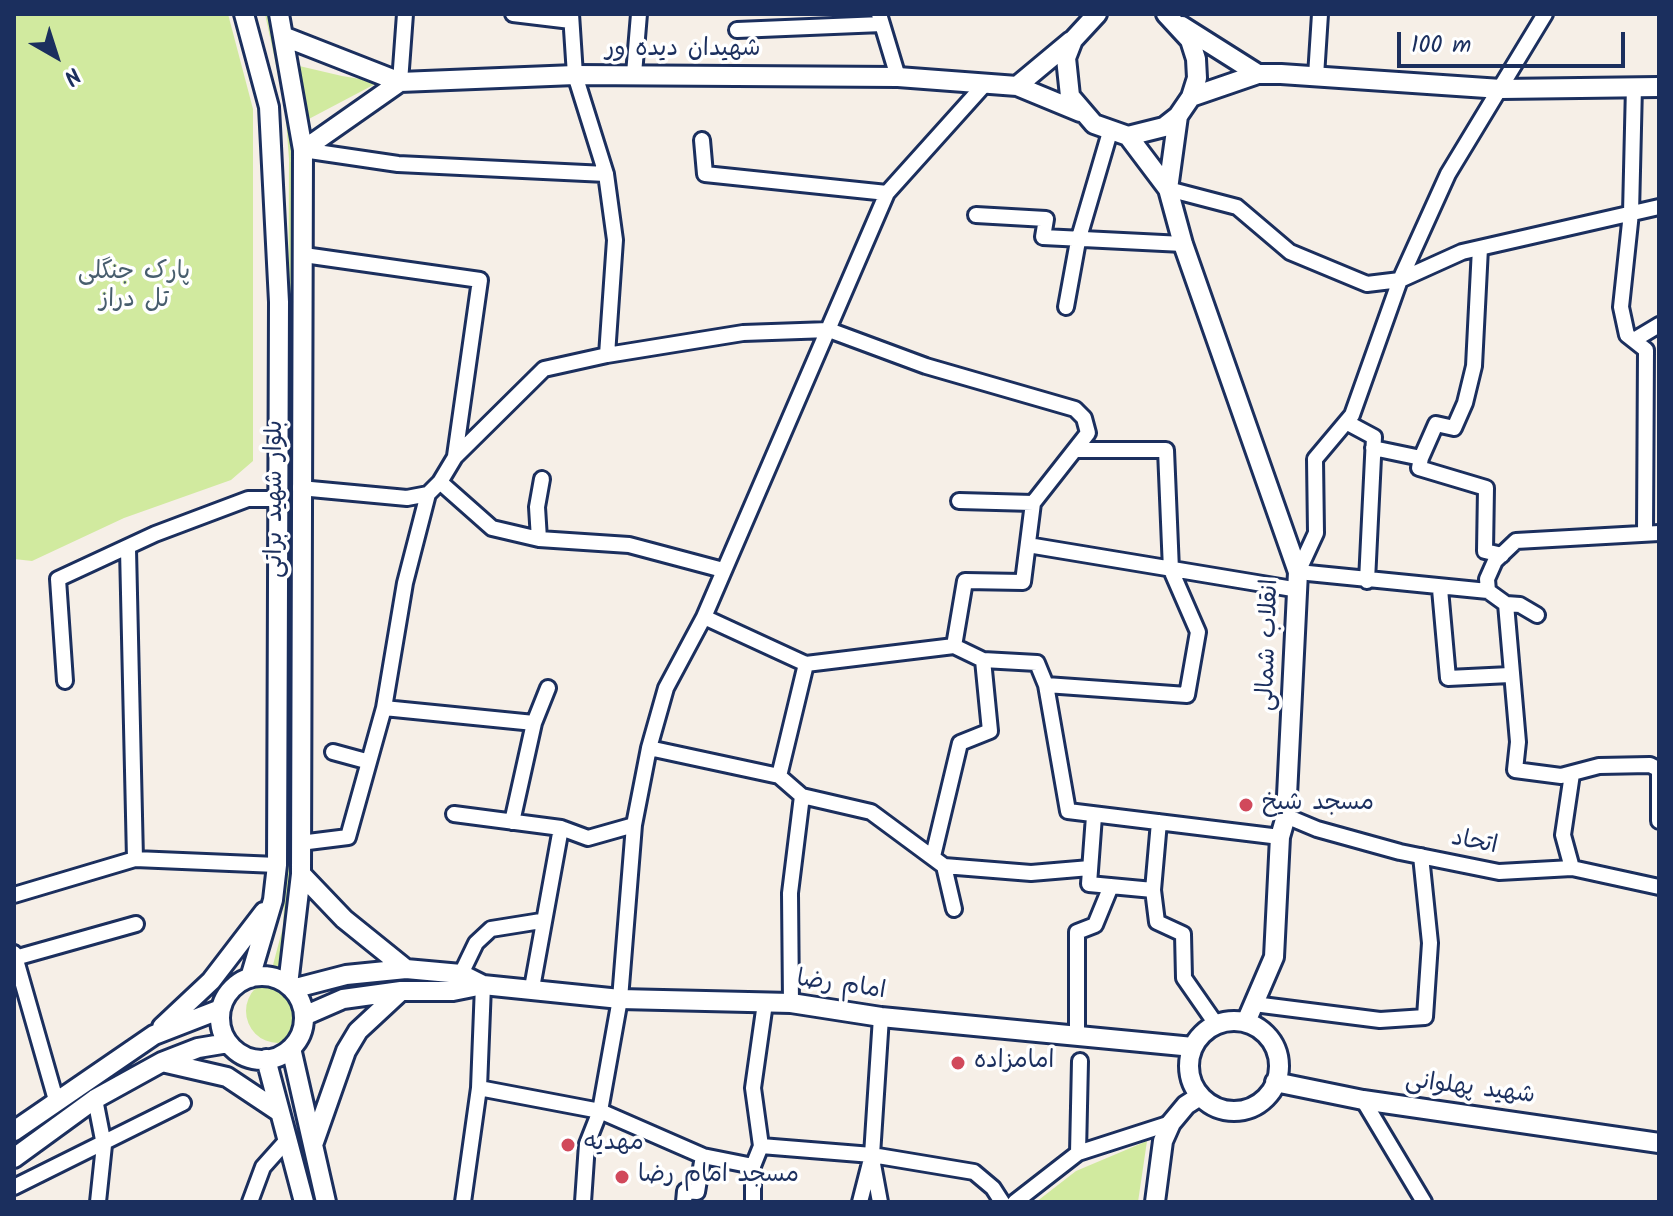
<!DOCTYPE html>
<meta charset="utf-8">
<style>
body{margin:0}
#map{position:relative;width:1673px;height:1216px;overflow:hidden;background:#f6efe7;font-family:Kalam,sans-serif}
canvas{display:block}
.frame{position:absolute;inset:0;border:16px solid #1b2f5e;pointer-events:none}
.north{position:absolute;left:16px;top:16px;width:80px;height:80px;-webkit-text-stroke:6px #fff;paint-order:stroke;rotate:141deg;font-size:22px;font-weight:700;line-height:32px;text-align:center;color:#1b2f5e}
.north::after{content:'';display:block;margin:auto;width:28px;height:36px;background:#1b2f5e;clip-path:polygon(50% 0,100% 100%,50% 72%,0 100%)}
.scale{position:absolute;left:1397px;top:32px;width:228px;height:36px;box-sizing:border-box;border:4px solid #1b2f5e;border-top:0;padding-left:10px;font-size:24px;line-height:28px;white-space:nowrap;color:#1b2f5e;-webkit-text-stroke:6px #fff;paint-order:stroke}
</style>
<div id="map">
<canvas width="1673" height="1216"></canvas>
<div class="frame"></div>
<div class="north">N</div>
<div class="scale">100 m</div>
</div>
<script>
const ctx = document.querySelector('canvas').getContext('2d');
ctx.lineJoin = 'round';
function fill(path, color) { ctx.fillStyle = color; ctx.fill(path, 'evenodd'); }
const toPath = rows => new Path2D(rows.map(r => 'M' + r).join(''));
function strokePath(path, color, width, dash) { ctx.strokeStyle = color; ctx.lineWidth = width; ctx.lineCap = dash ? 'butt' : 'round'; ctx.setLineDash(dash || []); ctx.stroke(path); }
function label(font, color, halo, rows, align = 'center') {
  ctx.font = font + ' Kalam,"Playpen Sans Arabic",sans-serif'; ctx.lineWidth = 7; ctx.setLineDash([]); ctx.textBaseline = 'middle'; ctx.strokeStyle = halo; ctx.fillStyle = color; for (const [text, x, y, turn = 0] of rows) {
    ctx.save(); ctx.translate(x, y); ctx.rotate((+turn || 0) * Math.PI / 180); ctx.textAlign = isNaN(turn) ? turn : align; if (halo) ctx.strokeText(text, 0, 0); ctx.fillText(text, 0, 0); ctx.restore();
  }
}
fill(toPath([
 [14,14,228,14,253,109,253,461,231,480,124,518,32,561,14,559],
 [265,14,271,14,293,114,293,153,294,874,282,971,273,965,283,927,286,854,289,159,285,107],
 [295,65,342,76,379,82,305,121],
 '246 1011a32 32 0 1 1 64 0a32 32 0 1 1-64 0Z',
 [1147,1141,1138,1202,1036,1202,1076,1171]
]), '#d1ea9f');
const street = toPath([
 [513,14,571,21],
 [879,14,898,77],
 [1545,14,1448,174,1400,280,1352,415,1315,459,1316,533,1298,572,1488,591,1487,579,1495,561,1516,541,1659,533],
 [737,30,882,24],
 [634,74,639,14],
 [1316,76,1320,14],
 [400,82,405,14],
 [1634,86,1631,213,1621,307,1627,335,1646,350,1645,532],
 [702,140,705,174,887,193],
 [303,150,398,164,606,174],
 [1168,189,1237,207,1290,252,1367,284,1400,280,1462,252,1659,207],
 [976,215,1046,219,1043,237,1183,244],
 [304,255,480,280,455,456],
 [1066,307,1078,241,1110,132],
 [1634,340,1659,325],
 [607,355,743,333,829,330,926,366,1075,409,1084,418,1088,433,1033,503,1023,582,965,581,954,646,806,664,704,617],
 [1346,422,1374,437,1367,581],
 [1373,448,1421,458,1419,468,1486,488,1485,551,1502,555],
 [1421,458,1436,424,1454,428,1465,403,1474,366,1480,248],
 [440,482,455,457,544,369,607,355,615,240,606,174,575,75,571,14],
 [300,488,407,498,428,494,440,482,492,528,539,539,629,545,723,570],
 [959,501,1033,503],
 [539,539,537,507,542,479],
 [1028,545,1299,590],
 [128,549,135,859],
 [1440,589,1448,678,1510,675],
 [1488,591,1506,604,1518,742,1515,770,1561,776,1599,766,1650,765,1658,769],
 [1506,604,1520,605,1537,615],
 [954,646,983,660,1037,663,1046,685,1068,811,1280,837],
 [65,681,58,579,155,534,248,499,278,499],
 [1046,685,1187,695,1198,632,1171,570,1166,450,1076,450],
 [384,708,534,723],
 [649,748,779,776,802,796,871,812,944,866,954,909],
 [333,752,366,761],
 [1659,768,1659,821],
 [779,776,806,664],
 [454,814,561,828,588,838,634,825],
 [1094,816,1089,884,1153,890],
 [1286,816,1317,829,1400,852,1499,872,1572,868,1659,887],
 [512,822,534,723,548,688],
 [1159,822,1153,890,1157,922,1183,934,1184,978,1216,1024],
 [300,843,348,837,384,708,405,583,428,494],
 [933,856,960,743,990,731,983,660],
 [944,866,1031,873,1090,868],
 [1572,868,1563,835,1572,774],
 [14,895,135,859,277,865],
 [14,953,56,1100],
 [15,958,136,924],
 [461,974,476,943,491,929,541,921],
 [532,988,561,828],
 [765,1003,753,1088,761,1146,872,1155],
 [791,1003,790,893,802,796],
 [1254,1004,1380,1020,1425,1017,1430,943,1421,856],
 [881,1017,872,1155,974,1172,993,1188,1002,1202],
 [1077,1035,1077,932,1095,925,1111,886],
 [479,1088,600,1111,703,1156,697,1192,685,1191,684,1202],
 [95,1099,104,1145,98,1202],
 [1363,1100,1424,1202],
 [1078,1153,1080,1061],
 [703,1156,753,1166],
 [873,1164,880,1202],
 [14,1187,183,1103],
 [250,1202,263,1167,288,1139],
 [463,1202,479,1088,483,985],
 [583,1202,587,1144,600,1111,620,999,634,825,649,748,666,688,704,617,887,193,985,84],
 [753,1202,753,1166,761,1146],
 [860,1202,872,1155],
 [1015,1202,1078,1153,1171,1123]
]);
const secondary = toPath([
 [244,14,269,107,279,302,277,865,273,900,250,978],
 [279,14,303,150,301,874,288,985],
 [1097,14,1073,40,1066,58,1070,96,1094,124,1128,136,1164,127,1178,116,1191,97,1197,78,1196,59,1190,40,1166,14],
 [1182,26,1258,74],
 [285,37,400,82,575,75,898,77,1017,86,1080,112],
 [1017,86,1071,41],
 [1191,97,1258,74,1281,74,1501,89,1659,87],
 [1128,136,1168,189,1183,244,1298,572,1286,816,1280,837,1274,957,1246,1022],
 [303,150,400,82],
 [1168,189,1178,116],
 [301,874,344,919,406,969],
 '220 1018a42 42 0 1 1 84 0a42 42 0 1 1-84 0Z',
 [292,989,346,975,406,969,461,974,483,985],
 [304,1016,343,999,401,991,453,991,483,985,620,999,791,1003,881,1017,1193,1047],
 '1189 1066a45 45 0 1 1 90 0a45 45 0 1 1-90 0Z',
 [162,1027,211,981,264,912],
 [291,1048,326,1202],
 [266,1059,304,1202],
 [162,1062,227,1077,278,1111],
 [1275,1082,1363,1100,1659,1143],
 [14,1131,154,1035,221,1009],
 [314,1142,346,1051,358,1031,400,992],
 [14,1158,95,1099,162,1062,198,1048,228,1043],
 [1155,1202,1163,1141,1171,1123,1186,1105,1200,1096]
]);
strokePath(street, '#1b2f5e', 20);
strokePath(secondary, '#1b2f5e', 24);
strokePath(street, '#fff', 14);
strokePath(secondary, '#fff', 18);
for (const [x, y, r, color] of [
 [1246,805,8,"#d1495b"],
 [958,1063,8,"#d1495b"],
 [568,1145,8,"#d1495b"],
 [622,1177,8,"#d1495b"]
]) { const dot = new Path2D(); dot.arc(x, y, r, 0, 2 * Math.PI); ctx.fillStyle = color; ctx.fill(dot); strokePath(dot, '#fff', 3); }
label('24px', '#1b2f5e', '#fff', [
 ["شهیدان دیده ور",683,51],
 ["بلوار شهید براتی",277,499,-90],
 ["انقلاب شمالی",1270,645,-88],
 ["اتحاد",1474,844,11],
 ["امام رضا",841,987,8],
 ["شهید پهلوانی",1470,1090,7]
]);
label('24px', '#485e6e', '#fff', [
 ["پارک جنگلی",134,274],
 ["تل دراز",134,302]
]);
label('24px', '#1b2f5e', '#fff', [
 ["مسجد شیخ",1262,805],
 ["امامزاده",974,1063],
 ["مهدیه",584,1145],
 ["مسجد امام رضا",638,1177]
], 'left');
</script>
